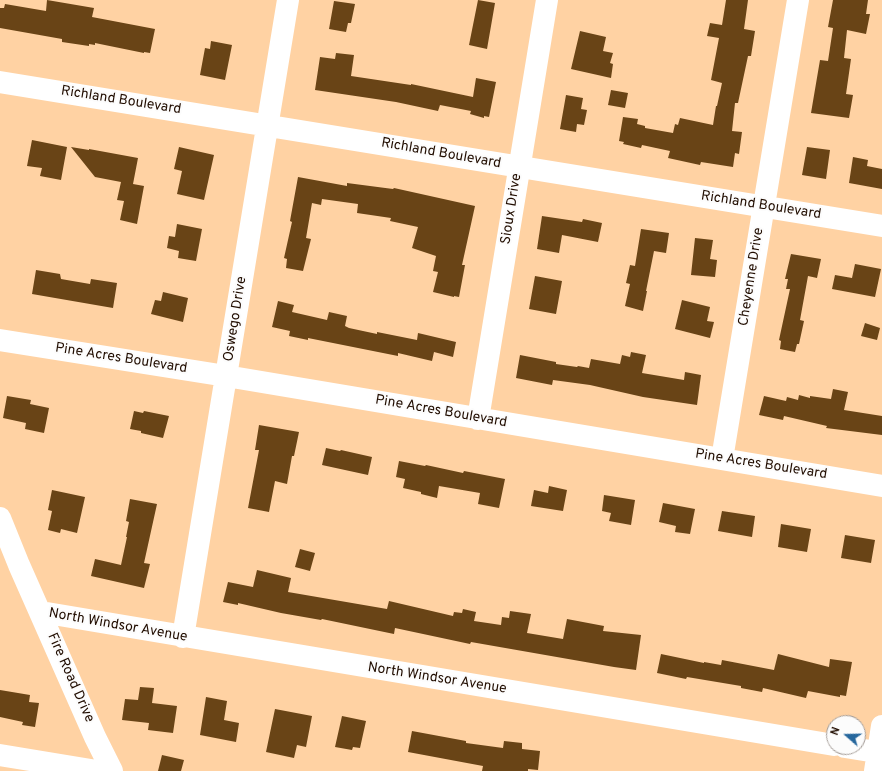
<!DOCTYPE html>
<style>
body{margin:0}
#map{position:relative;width:882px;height:771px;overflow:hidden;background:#ffd2a3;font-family:Overpass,sans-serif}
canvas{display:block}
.north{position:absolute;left:826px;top:715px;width:40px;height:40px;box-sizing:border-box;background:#fcfcfc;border:1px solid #a49c97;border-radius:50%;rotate:290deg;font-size:11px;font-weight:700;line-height:16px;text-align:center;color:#210d00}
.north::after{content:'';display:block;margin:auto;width:14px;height:18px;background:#26679d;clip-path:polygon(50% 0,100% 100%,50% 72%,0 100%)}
</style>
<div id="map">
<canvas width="882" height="771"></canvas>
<div class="north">N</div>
</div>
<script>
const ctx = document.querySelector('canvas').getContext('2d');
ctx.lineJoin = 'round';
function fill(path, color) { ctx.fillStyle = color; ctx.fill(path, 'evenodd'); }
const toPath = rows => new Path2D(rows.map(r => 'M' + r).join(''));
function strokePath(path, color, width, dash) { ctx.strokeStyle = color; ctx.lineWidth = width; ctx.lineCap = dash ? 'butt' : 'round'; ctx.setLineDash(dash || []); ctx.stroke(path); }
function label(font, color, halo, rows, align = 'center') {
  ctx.font = font + ' Overpass,sans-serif'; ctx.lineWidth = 4; ctx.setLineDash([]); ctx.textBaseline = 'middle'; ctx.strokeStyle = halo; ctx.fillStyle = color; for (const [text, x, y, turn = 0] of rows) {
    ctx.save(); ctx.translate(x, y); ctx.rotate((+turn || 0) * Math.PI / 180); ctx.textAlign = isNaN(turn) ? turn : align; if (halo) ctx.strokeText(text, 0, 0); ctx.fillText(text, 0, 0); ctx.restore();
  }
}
fill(toPath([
 [47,0,94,8,92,17,155,29,150,53,144,52,144,53,95,43,95,45,89,44,89,46,62,42,62,39,0,28,0,8,4,8,5,4,46,11],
 [478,0,495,3,487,49,469,45],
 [726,0,748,0,744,29,755,31,751,56,748,56,738,103,735,103,732,131,742,132,739,154,735,153,733,167,701,162,700,165,668,158,670,151,642,145,641,148,623,144,624,142,619,141,623,117,638,119,637,124,645,126,645,128,673,133,675,124,678,125,680,118,713,125,716,106,717,106,722,83,711,80,719,38,707,36,710,23,722,25],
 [833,0,868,0,866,14,870,14,866,34,847,30,844,58,851,59,846,94,853,95,849,118,811,113,820,60,828,61,833,28,828,27],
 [334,1,355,4,351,23,348,23,346,32,329,29],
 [580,31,606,37,603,51,613,53,610,63,613,64,611,78,571,69],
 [211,41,232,45,225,80,200,75,205,48,210,49],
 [336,53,354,55,351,76,411,85,411,84,473,97,476,78,496,82,489,117,484,116,484,118,470,114,471,111,440,105,438,111,396,102,315,90,320,57,335,59],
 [611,90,628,93,625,108,608,105],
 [566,95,583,98,581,109,587,110,584,125,577,124,576,132,560,129],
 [32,140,67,147,61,180,40,176,42,168,27,166],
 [71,147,89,150,89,149,138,158,133,184,144,186,137,224,120,220,124,201,117,200,121,182,95,177],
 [179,147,214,155,204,200,177,194,182,171,174,169],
 [807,147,830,150,826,179,802,175],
 [853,157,868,160,867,166,882,169,882,189,849,183],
 [298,177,347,186,347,183,393,189,394,188,475,206,462,265,465,265,459,297,454,296,454,297,433,292,438,272,433,271,436,256,412,248,418,227,390,221,391,218,357,213,358,204,322,199,321,205,312,203,306,238,311,239,303,271,286,268,287,259,284,258,292,222,290,221],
 [542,216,582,222,583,219,602,223,598,242,562,235,559,253,537,249],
 [177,224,202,229,196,261,178,258,179,251,167,248,169,236,175,237],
 [641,229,669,233,666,253,654,251,646,291,647,291,643,311,625,306,630,284,626,283,630,265,635,266],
 [695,238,713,240,710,259,717,260,715,277,691,275],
 [791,254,821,259,817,278,808,276,800,320,804,321,799,344,797,344,795,352,780,349,781,341,779,340,790,289,786,289,788,279,785,279],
 [855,264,881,269,875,297,832,289,835,275,852,278],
 [36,270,60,274,61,279,90,284,91,279,117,283,113,308,32,294],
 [535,276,562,281,556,314,529,309],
 [163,292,188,298,183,322,151,314,155,300,161,301],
 [682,300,710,307,707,321,714,322,710,338,675,329],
 [278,301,294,305,292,312,327,320,329,312,347,316,345,326,349,328,377,334,377,332,417,340,418,333,456,342,453,357,434,352,432,361,398,353,398,356,308,338,308,340,289,336,290,331,272,327],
 [865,323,880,328,877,340,861,336],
 [631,352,646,355,642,373,684,380,685,372,701,375,697,405,643,397,590,385,553,380,552,385,516,378,520,355,556,362,556,364,577,367,578,366,589,368,591,359,620,364,622,355,630,357],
 [833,389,848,392,844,410,882,416,882,435,826,428,827,426,784,416,783,420,759,415,764,396,786,401,787,397,798,400,799,395,810,398,810,396,831,399],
 [7,396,31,400,30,404,49,408,44,433,25,429,26,423,3,418],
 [134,411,143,413,144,411,169,416,163,438,141,433,141,431,130,429],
 [259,425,299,432,294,456,292,456,287,484,275,481,269,512,248,508,259,450,255,450],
 [326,448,340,451,341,450,372,457,368,475,322,465],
 [399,461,425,466,426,465,463,473,464,471,505,479,499,508,478,504,480,493,439,486,437,498,421,494,421,492,403,488,405,479,396,477],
 [549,486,567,490,563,511,531,506,534,490,548,493],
 [52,490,85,497,77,533,61,529,60,533,48,530,52,511,48,510],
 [604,495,635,500,631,525,609,521,611,513,602,511],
 [130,499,157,504,144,563,150,564,144,588,91,576,95,559,121,565,127,537,126,537,129,522,126,521],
 [663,503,695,509,690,534,675,532,676,526,659,522],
 [722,511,755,516,752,537,718,531],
 [781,524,811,529,807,552,778,547],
 [845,535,875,540,871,563,841,558],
 [300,549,315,553,310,571,295,567],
 [257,570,291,578,288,592,387,609,389,601,453,616,454,612,462,613,463,609,476,612,474,621,501,625,502,617,509,618,510,611,531,614,527,633,563,639,567,619,604,626,603,631,641,635,636,670,614,667,471,642,470,644,395,628,394,634,322,619,321,620,281,613,238,603,238,605,223,602,228,582,253,587],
 [661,654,704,663,704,662,721,665,722,660,774,670,778,654,829,667,830,659,852,662,846,696,840,695,840,697,808,691,806,698,763,688,762,692,741,688,741,686,687,677,686,679,657,673],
 [140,687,154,688,152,703,177,706,173,733,148,730,149,723,122,720,125,699,138,700],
 [0,690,30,695,29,702,39,703,35,727,22,725,23,722,0,717],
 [206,697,227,701,224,720,239,723,236,742,200,735],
 [275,709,312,716,306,747,297,745,294,758,266,752],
 [342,716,366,721,360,748,353,747,352,750,335,747],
 [412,731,466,741,466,743,503,748,504,741,522,743,522,749,540,751,538,770,528,769,528,771,482,771,483,766,408,752],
 [162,755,184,760,181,771,158,771]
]), '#694416');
strokePath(toPath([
 [0,82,882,226],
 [0,340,226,376,882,486],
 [478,419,547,0],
 [722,459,798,0],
 [0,518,19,565,95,737,112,771],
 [41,612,834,745],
 [183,637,288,0],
 [845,747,882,753],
 [0,755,97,771],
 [875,771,882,726]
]), '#fff', 22);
label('14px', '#210d00', '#fcfcfc', [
 ["Richland Boulevard",121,101,9],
 ["Richland Boulevard",441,154,10],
 ["Richland Boulevard",761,206,9],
 ["Sioux Drive",512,209,-81],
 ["Cheyenne Drive",752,277,-81],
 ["Oswego Drive",236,319,-81],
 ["Pine Acres Boulevard",121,359,9],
 ["Pine Acres Boulevard",441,412,10],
 ["Pine Acres Boulevard",761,465,9],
 ["North Windsor Avenue",118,626,10],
 ["Fire Road Drive",70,678,66],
 ["North Windsor Avenue",437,679,9]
]);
</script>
